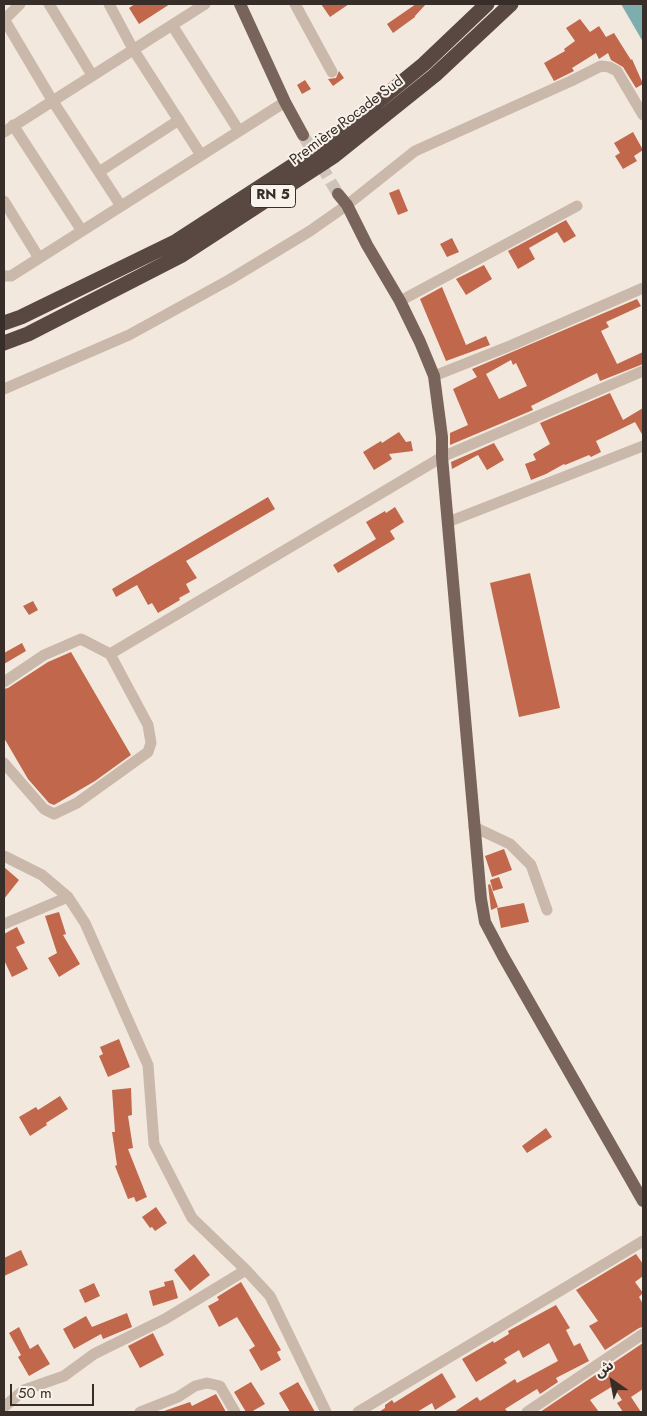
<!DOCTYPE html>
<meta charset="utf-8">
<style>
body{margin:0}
#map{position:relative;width:647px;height:1416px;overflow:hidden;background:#f2e8de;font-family:Jost,"Noto Sans Arabic",sans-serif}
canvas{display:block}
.frame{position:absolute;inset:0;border:5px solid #372e29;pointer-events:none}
.north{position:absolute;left:587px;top:1356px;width:50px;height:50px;-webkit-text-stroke:4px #f9f2ea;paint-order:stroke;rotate:327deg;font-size:14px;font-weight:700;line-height:20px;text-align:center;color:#372e29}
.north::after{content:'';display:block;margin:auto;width:18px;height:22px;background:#372e29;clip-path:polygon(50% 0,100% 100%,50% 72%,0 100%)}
.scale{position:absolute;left:10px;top:1384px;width:84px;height:22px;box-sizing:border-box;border:2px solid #372e29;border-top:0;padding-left:6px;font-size:15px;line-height:18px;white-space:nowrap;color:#372e29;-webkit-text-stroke:4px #f9f2ea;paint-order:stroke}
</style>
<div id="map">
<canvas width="647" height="1416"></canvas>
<div class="frame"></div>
<div class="north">ش</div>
<div class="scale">50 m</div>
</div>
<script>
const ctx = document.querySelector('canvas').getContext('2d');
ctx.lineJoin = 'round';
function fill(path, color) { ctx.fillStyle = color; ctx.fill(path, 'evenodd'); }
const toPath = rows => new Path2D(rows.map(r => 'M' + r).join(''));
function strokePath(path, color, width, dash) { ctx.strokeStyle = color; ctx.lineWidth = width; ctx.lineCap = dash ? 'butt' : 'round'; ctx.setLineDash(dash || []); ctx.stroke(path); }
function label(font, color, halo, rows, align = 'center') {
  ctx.font = font + ' Jost,sans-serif'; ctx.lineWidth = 4; ctx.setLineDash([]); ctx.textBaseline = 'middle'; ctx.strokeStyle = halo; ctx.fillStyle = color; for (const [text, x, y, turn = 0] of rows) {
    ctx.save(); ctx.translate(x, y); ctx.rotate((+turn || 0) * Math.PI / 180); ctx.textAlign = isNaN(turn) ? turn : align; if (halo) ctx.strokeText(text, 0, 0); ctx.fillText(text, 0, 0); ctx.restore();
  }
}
fill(toPath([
 [621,4,643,4,643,42]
]), '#7eadae');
fill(toPath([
 [135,4,170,4,139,24,129,8],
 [321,4,349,4,330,17],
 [416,4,426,4,415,16,415,17,393,33,387,24],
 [580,19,590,32,599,26,606,37,614,33,631,60,632,59,643,84,636,88,623,67,611,60,608,53,599,59,596,53,572,68,574,71,554,81,544,63,565,51,564,49,575,41,566,28],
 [339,71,344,78,333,86,328,79,336,78],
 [305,80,311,89,302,94,297,85],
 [633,132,643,150,634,156,637,161,623,169,615,156,620,153,614,143],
 [399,189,408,211,398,215,389,193],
 [566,220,576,236,564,243,557,232,529,248,535,259,518,269,508,251],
 [452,238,459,252,447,257,440,244],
 [484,265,492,279,466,295,456,279],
 [442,287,466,345,486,336,490,345,446,361,420,299],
 [637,299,641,306,606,322,609,327,601,331,617,364,643,352,643,364,600,381,597,373,531,406,533,410,450,445,450,433,468,425,453,389,477,377,472,369],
 [511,360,513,365,516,363,527,386,499,399,486,374],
 [610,393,623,420,643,408,643,436,635,422,596,441,601,452,591,457,589,455,565,465,564,464,546,474,531,480,525,464,536,460,533,454,550,444,540,423],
 [399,432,406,442,411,441,413,451,389,454,392,459,374,470,363,452,381,441,382,443],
 [494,443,504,460,487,470,478,455,452,469,451,462],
 [268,497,275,509,186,561,197,578,186,584,190,592,179,598,180,600,158,613,152,603,148,605,137,585,116,597,112,589],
 [395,507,404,522,390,531,395,539,338,573,333,565,376,539,366,522,385,511,386,513],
 [530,573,560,708,519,717,490,583],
 [33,601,38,610,29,615,23,606],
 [22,643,26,651,4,664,4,653],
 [71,652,131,755,95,781,54,805,49,803,28,779,4,738,4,689,8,688,48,662],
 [504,849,512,870,492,877,485,856],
 [4,867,19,880,4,899],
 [499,877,503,888,493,891,490,880],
 [490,884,498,907,491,910,488,885],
 [524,903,529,922,501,928,497,908],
 [59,912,66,934,63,935,80,964,59,977,48,958,57,953,45,916],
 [17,927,25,943,16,947,28,969,12,977,4,960,4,934],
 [119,1039,130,1067,108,1077,99,1056,103,1054,100,1047],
 [131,1088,132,1115,128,1116,133,1148,128,1149,147,1197,136,1202,134,1197,128,1199,115,1166,117,1165,112,1132,115,1132,112,1090],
 [60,1096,68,1109,46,1123,47,1125,30,1136,19,1117,36,1107,38,1110],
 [546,1128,552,1137,527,1153,522,1146],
 [156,1207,167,1223,155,1231,152,1227,150,1228,142,1217],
 [21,1250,28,1265,4,1276,4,1258],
 [194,1254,210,1275,190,1291,174,1270],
 [636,1254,643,1264,643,1276,635,1282,643,1293,639,1297,643,1304,643,1327,639,1328,605,1350,589,1326,598,1321,576,1290],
 [173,1280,178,1298,153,1306,149,1291,165,1286,164,1282],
 [241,1282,281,1350,277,1352,281,1360,261,1371,249,1350,255,1346,237,1317,219,1327,208,1306,219,1300,217,1297],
 [94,1283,100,1296,85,1303,79,1290],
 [556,1305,570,1328,566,1330,574,1346,580,1343,589,1361,556,1378,558,1382,540,1394,537,1389,505,1409,508,1412,454,1412,477,1397,480,1401,515,1379,517,1383,558,1361,549,1343,523,1358,519,1350,504,1359,507,1363,476,1382,462,1359,493,1341,494,1343,509,1334,508,1331],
 [127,1313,132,1327,103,1339,101,1334,74,1349,63,1329,86,1316,92,1327],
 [19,1327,30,1349,38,1344,50,1364,29,1376,18,1357,21,1355,9,1333],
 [153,1333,164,1355,140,1368,128,1346],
 [643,1343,643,1389,631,1397,641,1412,623,1412,617,1403,622,1400,613,1386,590,1400,599,1412,540,1412],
 [442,1373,456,1397,435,1410,432,1403,417,1412,379,1412,385,1408,385,1405,392,1400,394,1403],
 [251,1382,265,1404,251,1412,246,1412,234,1392],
 [298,1382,315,1412,290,1412,279,1393],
 [216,1394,226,1412,164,1412,164,1411,190,1402,192,1406]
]), '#c1674c');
strokePath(toPath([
 [303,135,338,194]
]), '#cdc3ba', 12, [12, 6]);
strokePath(toPath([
 [49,4,92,75],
 [109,4,133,49,201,155],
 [295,4,332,72],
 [4,19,52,100,121,206],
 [4,20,20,4],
 [172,25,239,131],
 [13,125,82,231],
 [4,132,205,4],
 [99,172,179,120],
 [4,201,39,258],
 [4,276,11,276,285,102],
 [400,301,577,206],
 [434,376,512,345,643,288],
 [4,389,129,335,229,280,310,231,347,205,415,151,571,81,601,66,609,67,617,71,643,115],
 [448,522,643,446],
 [110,654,442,457,643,371],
 [4,682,44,655,81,639,110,654,148,725,151,743,148,752,77,803,54,814,44,809,4,763],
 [474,827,510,844,531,865,547,910],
 [4,856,42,875,68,897,85,923,148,1065,154,1144,192,1218,246,1270,270,1296,326,1412],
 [4,924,68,897],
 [4,1407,24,1390,64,1376,94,1354,165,1319,246,1270],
 [140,1412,178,1397,195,1386,207,1383,220,1386,235,1412],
 [358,1412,643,1241],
 [527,1412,643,1334]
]), '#cab8aa', 11);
strokePath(toPath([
 [240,4,285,102,303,135],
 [338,194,347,205,367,245,400,301,420,342,434,376,442,437,442,457,477,854,481,899,485,922,503,956,643,1201]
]), '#79645b', 12);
strokePath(toPath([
 [4,323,21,317,175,242,326,144,424,64,487,4],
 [4,343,28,334,182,255,334,156,435,75,511,4]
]), '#584841', 15);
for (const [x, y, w] of [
 [273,196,45]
]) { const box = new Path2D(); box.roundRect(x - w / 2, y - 11.5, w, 23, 4); ctx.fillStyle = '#f9f2ea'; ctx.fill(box); strokePath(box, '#372e29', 1); }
label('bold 14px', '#372e29', null, [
 ["RN 5",273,196]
]);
label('15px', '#372e29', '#f9f2ea', [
 ["Première Rocade Sud",347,121,-37]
]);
</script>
